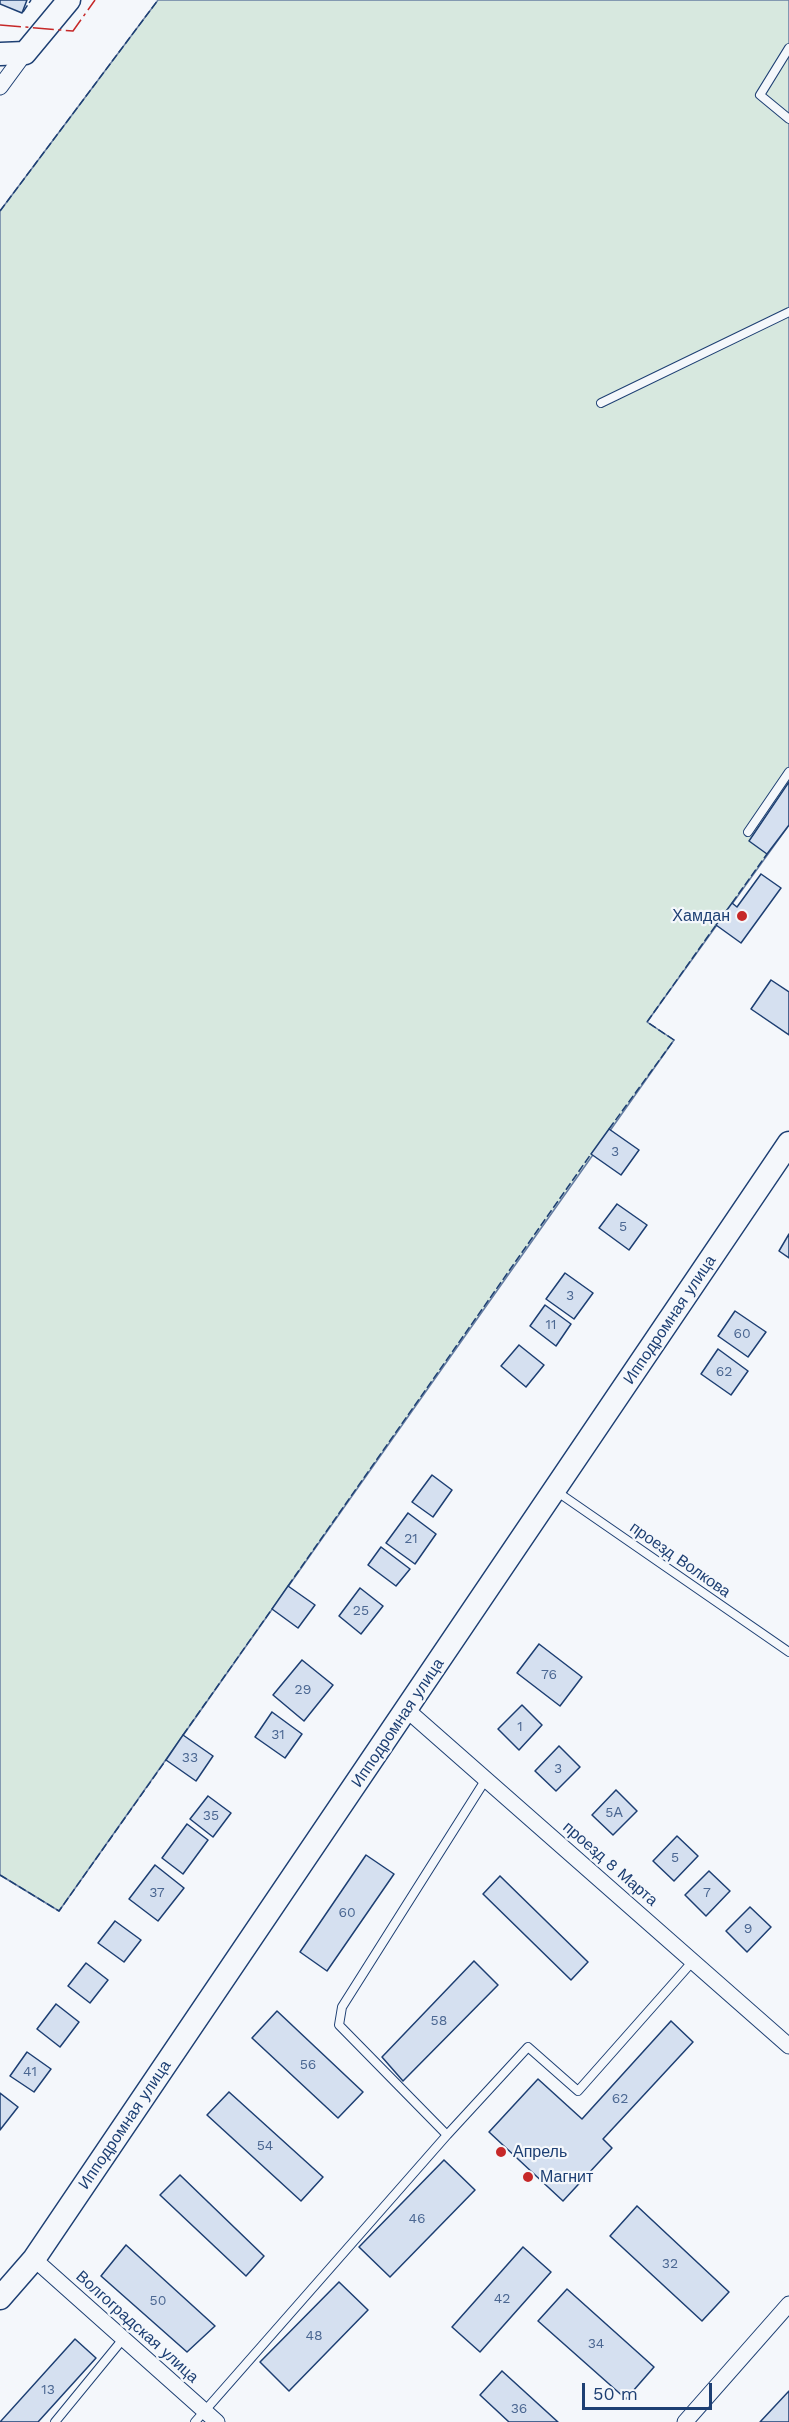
<!DOCTYPE html>
<meta charset="utf-8">
<style>
body{margin:0}
#map{position:relative;width:789px;height:2422px;overflow:hidden;background:#f4f7fb;font-family:"Work Sans",sans-serif}
canvas{display:block}
.scale{position:absolute;left:582px;top:2383px;width:130px;height:27px;box-sizing:border-box;border:3px solid #1d3f73;border-top:0;padding-left:8px;font-size:18px;line-height:21px;white-space:nowrap;color:#1d3f73;-webkit-text-stroke:4px #f4f7fb;paint-order:stroke}
</style>
<div id="map">
<canvas width="789" height="2422"></canvas>
<div class="scale">50 m</div>
</div>
<script>
const ctx = document.querySelector('canvas').getContext('2d');
ctx.lineJoin = 'round';
function fill(path, color) { ctx.fillStyle = color; ctx.fill(path, 'evenodd'); }
const toPath = rows => new Path2D(rows.map(r => 'M' + r).join(''));
function strokePath(path, color, width, dash) { ctx.strokeStyle = color; ctx.lineWidth = width; ctx.lineCap = dash ? 'butt' : 'round'; ctx.setLineDash(dash || []); ctx.stroke(path); }
function label(font, color, halo, rows, align = 'center') {
  ctx.font = font + ' "Work Sans",sans-serif'; ctx.lineWidth = 4.5; ctx.setLineDash([]); ctx.textBaseline = 'middle'; ctx.strokeStyle = halo; ctx.fillStyle = color; for (const [text, x, y, turn = 0] of rows) {
    ctx.save(); ctx.translate(x, y); ctx.rotate((+turn || 0) * Math.PI / 180); ctx.textAlign = isNaN(turn) ? turn : align; if (halo) ctx.strokeText(text, 0, 0); ctx.fillText(text, 0, 0); ctx.restore();
  }
}
const green = toPath([
 [158,0,789,0,789,825,647,1022,674,1040,59,1911,0,1875,0,211,158,0]
]);
fill(green, '#d7e8df');
strokePath(green, '#687fa3', 1.5);
const building = toPath([
 [0,0,27,0,22,13,0,4,0,0],
 [789,782,789,825,767,854,749,841,789,782],
 [761,874,781,888,741,943,716,925,732,903,737,907,761,874],
 [771,980,789,992,789,1035,751,1009,771,980],
 [609,1129,639,1150,621,1175,591,1154,609,1129],
 [617,1204,647,1225,629,1250,599,1228,617,1204],
 [789,1234,789,1258,779,1251,789,1234],
 [565,1273,593,1293,574,1319,546,1299,565,1273],
 [545,1305,571,1324,556,1346,530,1326,545,1305],
 [735,1311,766,1332,748,1357,718,1336,735,1311],
 [519,1345,544,1365,526,1387,501,1366,519,1345],
 [718,1349,748,1371,731,1395,701,1374,718,1349],
 [432,1475,452,1490,433,1517,412,1502,432,1475],
 [408,1513,436,1534,415,1564,386,1543,408,1513],
 [381,1547,410,1569,396,1586,368,1565,381,1547],
 [288,1586,315,1605,298,1628,272,1609,288,1586],
 [360,1588,383,1606,361,1634,339,1616,360,1588],
 [539,1644,582,1677,560,1706,517,1673,539,1644],
 [302,1660,333,1685,304,1721,273,1695,302,1660],
 [522,1705,542,1725,519,1750,498,1729,522,1705],
 [272,1712,302,1734,285,1758,255,1737,272,1712],
 [183,1735,213,1756,196,1781,166,1760,183,1735],
 [559,1746,580,1767,556,1791,535,1771,559,1746],
 [616,1790,637,1811,613,1835,592,1815,616,1790],
 [208,1796,231,1813,213,1837,190,1819,208,1796],
 [187,1824,208,1840,183,1874,162,1858,187,1824],
 [677,1836,698,1856,674,1881,653,1861,677,1836],
 [366,1855,394,1874,327,1971,300,1952,366,1855],
 [155,1865,184,1888,158,1921,129,1899,155,1865],
 [709,1871,730,1891,706,1916,685,1895,709,1871],
 [500,1876,588,1962,571,1980,483,1894,500,1876],
 [750,1907,771,1927,747,1952,726,1931,750,1907],
 [115,1921,141,1940,124,1962,98,1943,115,1921],
 [474,1961,498,1985,403,2081,382,2057,474,1961],
 [86,1963,108,1980,90,2003,68,1986,86,1963],
 [56,2004,79,2022,60,2047,37,2029,56,2004],
 [277,2011,363,2092,338,2118,252,2038,277,2011],
 [671,2021,693,2042,603,2139,612,2148,563,2201,489,2132,538,2079,582,2119,671,2021],
 [27,2052,51,2069,34,2092,10,2076,27,2052],
 [229,2092,323,2177,301,2201,207,2115,229,2092],
 [0,2093,18,2107,0,2130,0,2093],
 [444,2160,475,2190,390,2277,359,2247,444,2160],
 [180,2175,264,2256,246,2276,160,2195,180,2175],
 [637,2206,729,2292,702,2321,610,2236,637,2206],
 [126,2245,215,2326,187,2352,101,2276,126,2245],
 [523,2247,551,2272,480,2352,452,2327,523,2247],
 [339,2282,368,2310,289,2391,260,2362,339,2282],
 [567,2289,654,2367,626,2399,538,2321,567,2289],
 [75,2339,96,2358,38,2422,0,2422,75,2339],
 [502,2371,558,2422,509,2422,480,2395,502,2371],
 [789,2391,789,2422,760,2422,789,2391]
]);
fill(building, '#d5e0f0');
strokePath(building, '#1d3f73', 1.5);
const lane = toPath([
 [789,48,760,95,789,119],
 [601,403,789,312],
 [748,832,789,772],
 [556,1491,789,1652],
 [447,2135,339,2025,342,2007,486,1779],
 [55,2422,123,2339],
 [195,2422,447,2135,528,2047,578,2091,693,1961]
]);
const street = toPath([
 [0,87,25,53],
 [407,1710,789,2046],
 [34,2259,217,2422],
 [685,2422,789,2304]
]);
const secondary = toPath([
 [0,54,25,53,69,0],
 [0,2298,34,2259,789,1143]
]);
strokePath(lane, '#1d3f73', 10);
strokePath(street, '#1d3f73', 17);
strokePath(secondary, '#1d3f73', 25);
strokePath(lane, '#f4f7fb', 8);
strokePath(street, '#f4f7fb', 15);
strokePath(secondary, '#f4f7fb', 22);
strokePath(toPath([
 [23,12,31,0],
 [0,211,158,0],
 [732,903,767,854],
 [609,1129,674,1040,647,1022,716,925],
 [288,1586,591,1154],
 [183,1735,272,1609],
 [0,1875,59,1911,166,1760]
]), '#1d3f73', 1.5, [8, 3]);
strokePath(toPath([
 [0,25,73,31,95,0]
]), '#c62828', 1.5, [21, 4.5, 3, 4.5]);
for (const [x, y, r, color] of [
 [742,916,6,"#c62828"],
 [501,2152,6,"#c62828"],
 [528,2177,6,"#c62828"]
]) { const dot = new Path2D(); dot.arc(x, y, r, 0, 2 * Math.PI); ctx.fillStyle = color; ctx.fill(dot); strokePath(dot, '#f4f7fb', 2); }
label('14px', '#4b6792', null, [
 ["3",615,1152],
 ["5",623,1227],
 ["3",570,1296],
 ["11",551,1325],
 ["60",742,1334],
 ["62",724,1372],
 ["21",411,1539],
 ["25",361,1611],
 ["76",549,1675],
 ["29",303,1690],
 ["1",520,1727],
 ["31",278,1735],
 ["33",190,1758],
 ["3",558,1769],
 ["5А",614,1813],
 ["35",211,1816],
 ["5",675,1858],
 ["37",157,1893],
 ["7",707,1893],
 ["60",347,1913],
 ["9",748,1929],
 ["58",439,2021],
 ["56",308,2065],
 ["41",30,2072],
 ["62",620,2099],
 ["54",265,2146],
 ["46",417,2219],
 ["32",670,2264],
 ["42",502,2299],
 ["50",158,2301],
 ["48",314,2336],
 ["34",596,2344],
 ["13",48,2390],
 ["36",519,2409]
]);
label('16px', '#1d3f73', '#f4f7fb', [
 ["Хамдан",730,916,"right"],
 ["Апрель",513,2152],
 ["Магнит",540,2177]
], 'left');
label('16px', '#1d3f73', '#f4f7fb', [
 ["Ипподромная улица",670,1320,-56],
 ["проезд Волкова",680,1560,35],
 ["Ипподромная улица",398,1723,-56],
 ["проезд 8 Марта",610,1864,41],
 ["Ипподромная улица",125,2125,-56],
 ["Волгоградская улица",137,2327,42]
]);
</script>
